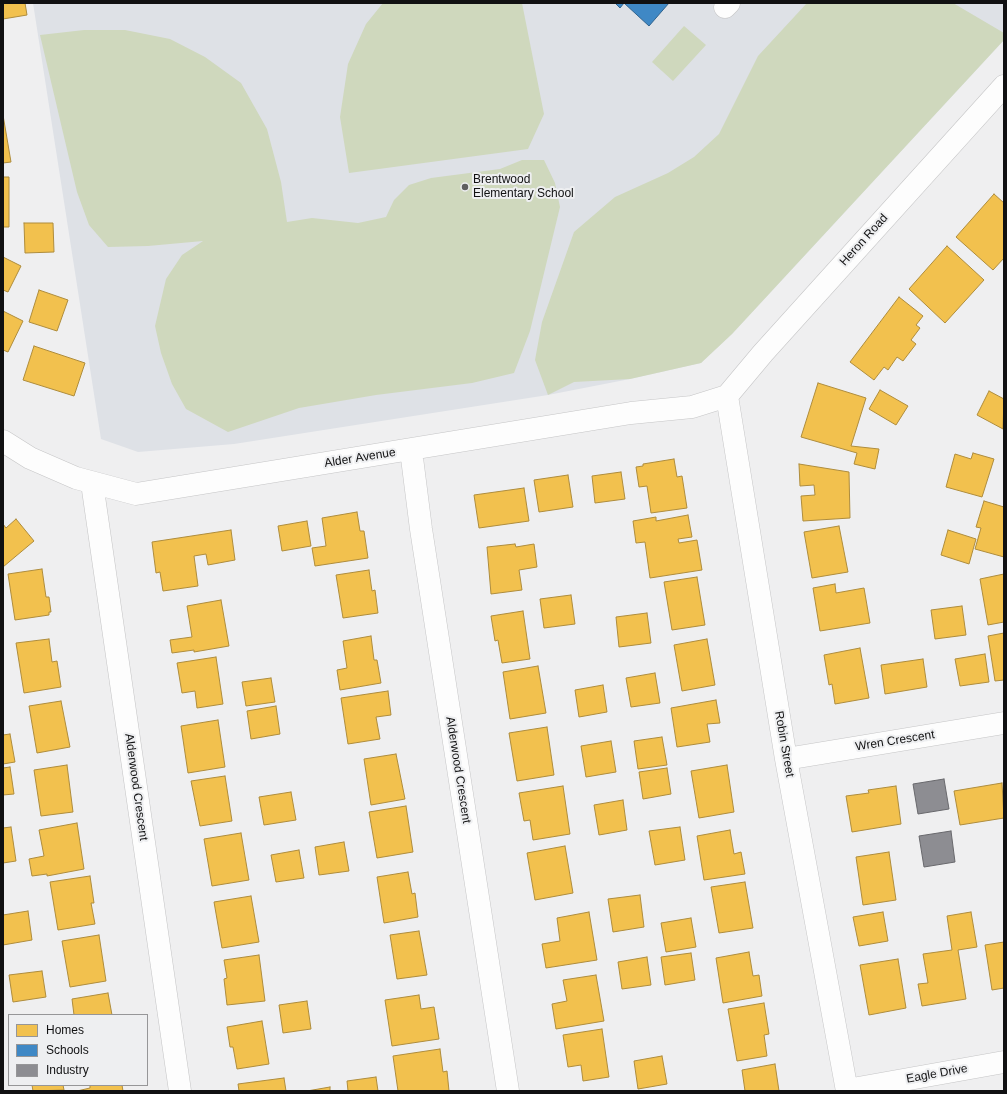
<!DOCTYPE html>
<style>
body{margin:0}
#map{position:relative;width:1007px;height:1094px;overflow:hidden;background:#efeff0;font-family:Arial,sans-serif}
canvas{display:block}
.frame{position:absolute;inset:0;border:4px solid #111112;pointer-events:none}
.legend{position:absolute;left:8px;top:1014px;width:140px;height:72px;box-sizing:border-box;background:#eeeff1;border:1px solid #969698;margin:0;padding:5px 7px;list-style:none;font-size:12px;color:#111112}
.legend li{display:flex;align-items:center;gap:8px;height:20px}
.legend b{width:20px;border:1px solid #969698}
</style>
<div id="map">
<canvas width="1007" height="1094"></canvas>
<div class="frame"></div>
<ul class="legend">
<li><b style="height:11px;background:#f2c14e"></b>Homes</li>
<li><b style="height:11px;background:#3f88c5"></b>Schools</li>
<li><b style="height:11px;background:#8d8d92"></b>Industry</li>
</ul>
</div>
<script>
const ctx = document.querySelector('canvas').getContext('2d');
ctx.lineJoin = 'round';
function fill(path, color) { ctx.fillStyle = color; ctx.fill(path, 'evenodd'); }
const toPath = rows => new Path2D(rows.map(r => 'M' + r).join(''));
function strokePath(path, color, width, dash) { ctx.strokeStyle = color; ctx.lineWidth = width; ctx.lineCap = dash ? 'butt' : 'round'; ctx.setLineDash(dash || []); ctx.stroke(path); }
function label(font, color, halo, rows, align = 'center') {
  ctx.font = font + ' Arial,sans-serif'; ctx.lineWidth = 4; ctx.setLineDash([]); ctx.textBaseline = 'middle'; ctx.strokeStyle = halo; ctx.fillStyle = color; for (const [text, x, y, turn = 0] of rows) {
    ctx.save(); ctx.translate(x, y); ctx.rotate((+turn || 0) * Math.PI / 180); ctx.textAlign = isNaN(turn) ? turn : align; if (halo) ctx.strokeText(text, 0, 0); ctx.fillText(text, 0, 0); ctx.restore();
  }
}
fill(toPath([
 [33,3,1004,3,1004,40,732,334,701,363,630,379,548,395,234,444,138,452,101,439]
]), '#dee1e6');
fill(toPath([
 [383,3,522,3,544,114,528,149,349,173,340,117,348,64,366,24],
 [807,3,953,3,1004,33,1004,40,732,334,701,363,630,379,574,382,548,395,535,360,542,322,574,232,615,197,668,173,694,157,719,134,758,56],
 [684,26,706,45,673,81,652,62],
 [84,30,125,30,170,39,205,57,241,83,267,129,281,182,287,222,312,218,358,223,386,217,394,200,409,185,431,178,500,169,522,160,544,160,555,183,560,207,530,331,514,373,472,383,376,395,299,408,228,432,186,409,172,384,161,353,155,326,166,279,182,255,203,241,148,246,108,247,89,225,77,192,40,35]
]), '#cfd8bd');
const homes = toPath([
 [3,3,25,3,27,15,3,19,3,3],
 [3,115,11,162,3,163,3,115],
 [3,177,9,177,9,227,3,227,3,177],
 [994,194,1004,203,1004,258,993,270,956,237,994,194],
 [24,223,53,223,54,252,25,253,24,223],
 [947,246,984,280,945,323,909,289,947,246],
 [3,257,21,266,8,292,3,290,3,257],
 [39,290,68,300,57,331,29,322,39,290],
 [899,297,923,316,916,325,920,328,911,340,916,344,903,361,897,357,888,370,884,367,874,380,850,362,899,297],
 [3,311,23,321,8,352,3,350,3,311],
 [34,346,85,363,74,396,23,380,34,346],
 [818,383,866,398,851,446,879,449,875,469,854,464,857,453,801,437,818,383],
 [880,390,908,406,896,425,869,409,880,390],
 [989,391,1004,399,1003,429,977,415,989,391],
 [973,453,994,459,982,497,946,487,955,454,971,459,973,453],
 [674,459,677,477,682,476,687,508,651,513,647,486,639,487,636,467,643,466,643,464,674,459],
 [799,464,849,472,850,518,803,521,801,496,815,495,814,485,800,486,799,464],
 [621,472,625,499,595,503,592,476,621,472],
 [568,475,573,507,539,512,534,480,568,475],
 [524,488,529,521,479,528,474,495,524,488],
 [984,501,1004,507,1004,557,975,549,981,528,976,527,984,501],
 [357,512,360,531,364,531,368,558,315,566,312,548,326,546,322,518,357,512],
 [688,515,692,537,678,539,679,543,697,540,702,570,650,578,645,542,636,543,633,521,656,517,656,521,688,515],
 [16,519,34,541,3,567,3,524,6,528,16,519],
 [307,521,311,546,282,551,278,526,307,521],
 [839,526,848,572,812,578,804,532,839,526],
 [231,530,235,560,208,565,206,554,194,556,198,586,163,591,160,572,156,573,152,542,231,530],
 [948,530,976,539,969,564,941,555,948,530],
 [515,544,516,547,534,544,537,567,519,570,522,590,491,594,487,547,515,544],
 [42,569,46,597,49,597,51,612,49,612,49,615,15,620,8,574,42,569],
 [369,570,372,591,375,590,378,613,343,618,336,575,369,570],
 [1004,574,1004,622,988,625,980,579,1004,574],
 [697,577,705,625,672,630,664,582,697,577],
 [835,584,836,593,864,588,870,623,820,631,813,588,835,584],
 [571,595,575,624,544,628,540,599,571,595],
 [221,600,229,646,194,652,194,650,172,653,170,640,192,637,187,606,221,600],
 [962,606,966,635,935,639,931,610,962,606],
 [523,611,530,659,502,663,498,640,495,641,491,616,523,611],
 [647,613,651,643,619,647,616,617,647,613],
 [1004,633,1004,680,995,681,988,636,1004,633],
 [371,636,374,660,377,660,381,683,340,690,337,670,347,668,343,641,371,636],
 [49,639,52,662,57,661,61,687,24,693,16,643,49,639],
 [707,639,715,685,682,691,674,645,707,639],
 [860,648,869,698,835,704,832,684,829,685,824,655,860,648],
 [985,654,989,682,960,686,955,659,985,654],
 [216,657,223,704,197,708,195,691,182,693,177,663,216,657],
 [923,659,927,687,885,694,881,665,923,659],
 [538,666,546,713,510,719,503,672,538,666],
 [655,673,660,703,631,707,626,678,655,673],
 [271,678,275,702,246,706,242,682,271,678],
 [603,685,607,712,579,717,575,690,603,685],
 [388,691,391,715,376,717,380,739,348,744,341,698,388,691],
 [716,700,720,723,707,724,710,742,677,747,671,708,716,700],
 [61,701,70,747,37,753,29,706,61,701],
 [276,706,280,734,251,739,247,711,276,706],
 [218,720,225,767,188,773,181,726,218,720],
 [547,727,554,775,517,781,509,733,547,727],
 [10,734,15,762,3,764,3,735,10,734],
 [662,737,667,765,638,769,634,741,662,737],
 [611,741,616,772,586,777,581,746,611,741],
 [396,754,405,799,371,805,364,759,396,754],
 [67,765,73,812,41,816,34,770,67,765],
 [727,765,734,812,699,818,691,771,727,765],
 [10,767,14,794,3,795,3,768,10,767],
 [667,768,671,794,643,799,639,772,667,768],
 [225,776,232,821,200,826,191,781,225,776],
 [1002,783,1004,818,960,825,954,791,1002,783],
 [563,786,570,834,533,840,530,820,524,821,519,793,563,786],
 [896,786,901,824,852,832,846,796,869,793,868,790,896,786],
 [291,792,296,820,264,825,259,797,291,792],
 [623,800,627,830,599,835,594,805,623,800],
 [406,806,413,852,377,858,369,812,406,806],
 [77,823,84,869,47,876,47,874,32,876,29,859,44,856,39,830,77,823],
 [11,827,16,861,3,863,3,828,11,827],
 [680,827,685,860,655,865,649,831,680,827],
 [730,830,734,854,741,852,745,874,704,880,697,836,730,830],
 [241,833,249,880,212,886,204,839,241,833],
 [344,842,349,871,319,875,315,847,344,842],
 [565,846,573,893,535,900,527,853,565,846],
 [299,850,304,878,276,882,271,855,299,850],
 [889,852,896,900,863,905,856,857,889,852],
 [408,872,412,894,415,893,418,917,384,923,377,877,408,872],
 [90,876,94,903,91,903,95,924,58,930,50,882,90,876],
 [745,882,753,928,719,933,711,887,745,882],
 [640,895,644,927,613,932,608,899,640,895],
 [251,896,259,942,222,948,214,902,251,896],
 [28,911,32,940,3,945,3,915,28,911],
 [589,912,597,960,546,968,542,944,560,941,557,918,589,912],
 [883,912,888,941,859,946,853,917,883,912],
 [971,912,977,947,958,950,966,999,922,1006,918,984,928,983,923,954,952,950,947,916,971,912],
 [691,918,696,947,666,952,661,923,691,918],
 [419,931,427,975,397,979,390,935,419,931],
 [99,935,106,981,70,987,62,941,99,935],
 [1004,942,1004,988,992,990,985,945,1004,942],
 [749,952,753,976,759,975,762,996,723,1003,716,958,749,952],
 [691,953,695,980,665,985,661,957,691,953],
 [259,955,265,1001,227,1005,224,979,227,978,224,960,259,955],
 [647,957,651,985,622,989,618,962,647,957],
 [898,959,906,1008,869,1015,860,965,898,959],
 [42,971,46,997,13,1002,9,975,42,971],
 [596,975,604,1021,556,1029,552,1004,567,1001,563,980,596,975],
 [108,993,112,1015,74,1015,72,999,108,993],
 [419,995,421,1009,434,1007,439,1039,392,1046,385,1000,419,995],
 [307,1001,311,1029,283,1033,279,1005,307,1001],
 [764,1003,769,1034,764,1035,767,1056,737,1061,728,1009,764,1003],
 [262,1021,269,1064,237,1069,233,1047,230,1047,227,1027,262,1021],
 [602,1029,609,1077,583,1081,581,1065,568,1067,563,1035,602,1029],
 [440,1049,443,1072,447,1071,449,1091,398,1091,393,1056,440,1049],
 [662,1056,667,1084,638,1089,634,1061,662,1056],
 [775,1064,779,1091,745,1091,742,1070,775,1064],
 [376,1077,378,1091,348,1091,347,1081,376,1077],
 [284,1078,286,1091,239,1091,238,1084,284,1078],
 [32,1085,63,1085,64,1090,33,1091,32,1085],
 [90,1085,122,1085,123,1091,77,1091,90,1088,90,1085],
 [330,1087,330,1091,307,1091,330,1087]
]);
fill(homes, '#f2c14e');
strokePath(homes, '#ae8c3c', 1);
const schools = toPath([
 [615,3,669,3,649,26,624,3,620,8,615,3]
]);
fill(schools, '#3f88c5');
strokePath(schools, '#31648f', 1);
const industry = toPath([
 [944,779,949,809,918,814,913,784,944,779],
 [951,831,955,862,924,867,919,836,951,831]
]);
fill(industry, '#8d8d92');
strokePath(industry, '#68686c', 1);
const minor = toPath([
 [725,7,729,3],
 [727,396,786,759,847,1091],
 [727,396,763,353,1004,86],
 [3,441,30,458,76,478,136,494,631,413,692,407,727,396],
 [411,450,421,529,508,1091],
 [92,483,180,1091],
 [786,759,1004,723],
 [847,1090,1004,1062]
]);
strokePath(minor, '#c5c5c6', 23);
strokePath(minor, '#fdfdfd', 22);
for (const [x, y, r, color] of [
 [465,187,4,"#5f5f60"]
]) { const dot = new Path2D(); dot.arc(x, y, r, 0, 2 * Math.PI); ctx.fillStyle = color; ctx.fill(dot); strokePath(dot, '#eeeff1', 1.5); }
label('12px', '#111112', '#eeeff1', [
 ["Brentwood",473,180],
 ["Elementary School",473,194]
], 'left');
label('12px', '#111112', '#eeeff1', [
 ["Heron Road",864,240,-48],
 ["Alder Avenue",360,458,-9],
 ["Wren Crescent",895,741,-9],
 ["Robin Street",784,744,80],
 ["Alderwood Crescent",458,770,81],
 ["Alderwood Crescent",136,787,82],
 ["Eagle Drive",937,1074,-10]
]);
</script>
